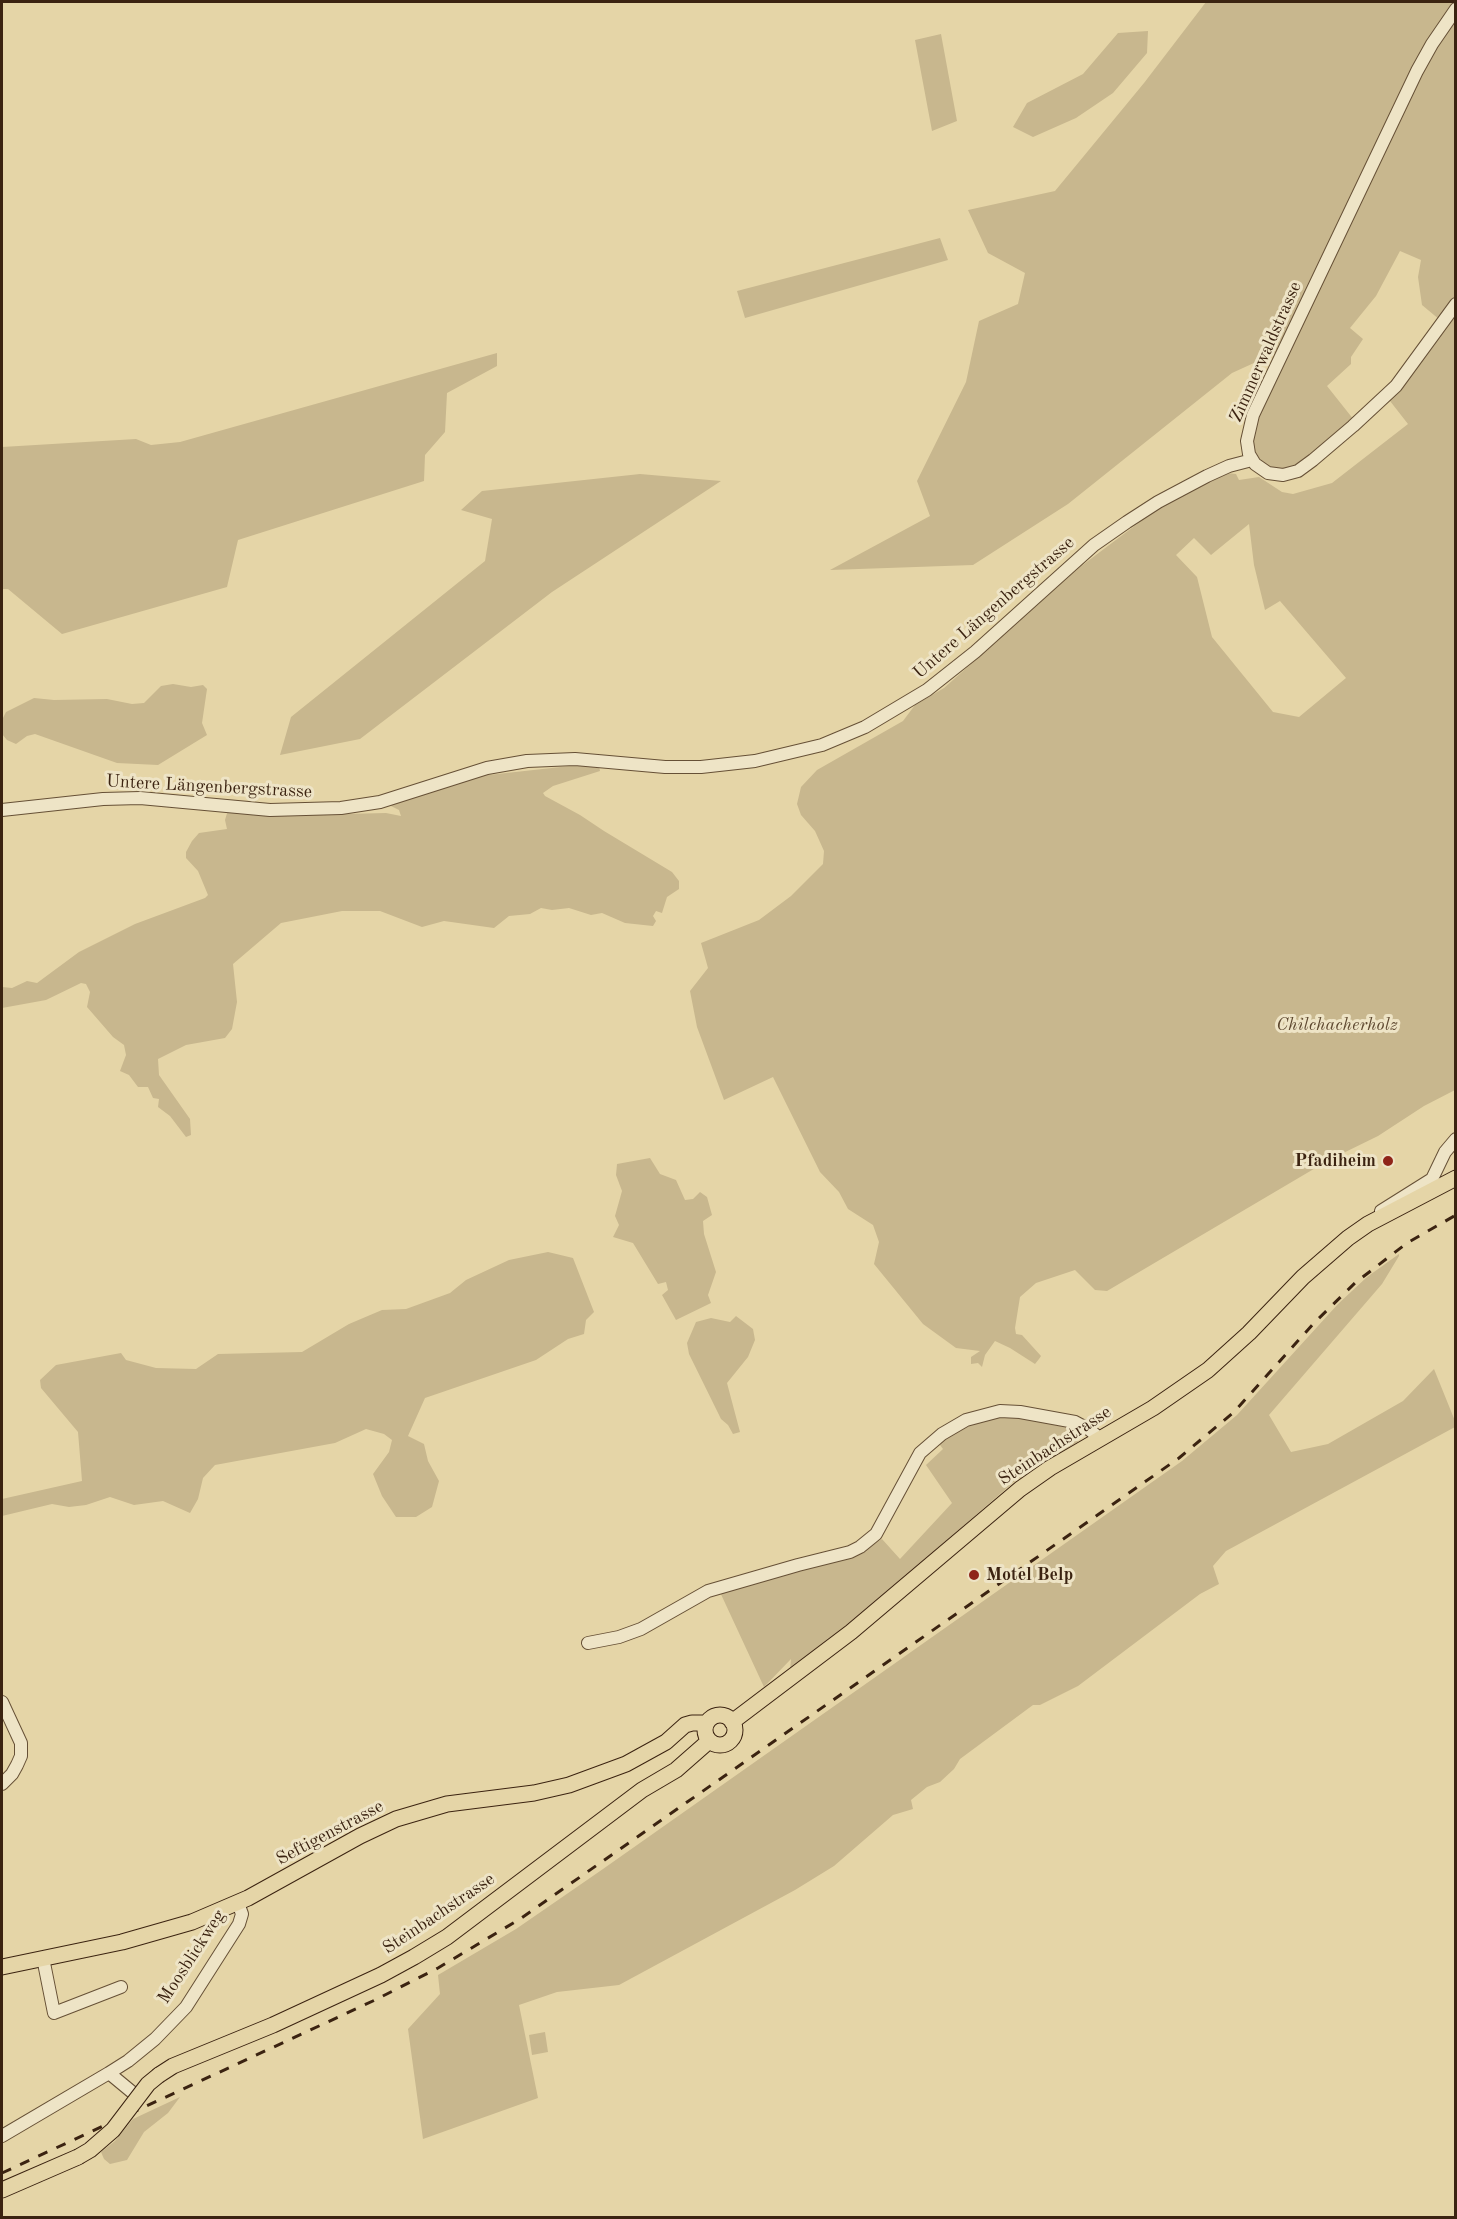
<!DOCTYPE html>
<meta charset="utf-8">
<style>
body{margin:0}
#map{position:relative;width:1457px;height:2219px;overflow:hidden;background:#e5d5a7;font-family:"Old Standard TT",serif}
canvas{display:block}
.frame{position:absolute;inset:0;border:3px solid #3b2311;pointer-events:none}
</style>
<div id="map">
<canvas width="1457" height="2219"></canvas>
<div class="frame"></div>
</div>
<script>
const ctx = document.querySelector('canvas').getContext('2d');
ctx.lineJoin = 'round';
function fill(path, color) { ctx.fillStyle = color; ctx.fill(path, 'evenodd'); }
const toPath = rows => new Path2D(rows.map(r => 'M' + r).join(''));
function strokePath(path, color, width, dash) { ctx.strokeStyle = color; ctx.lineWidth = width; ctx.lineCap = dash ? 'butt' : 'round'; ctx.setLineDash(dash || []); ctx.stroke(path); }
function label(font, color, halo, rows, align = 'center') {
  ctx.font = font + ' "Old Standard TT",serif'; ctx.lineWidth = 6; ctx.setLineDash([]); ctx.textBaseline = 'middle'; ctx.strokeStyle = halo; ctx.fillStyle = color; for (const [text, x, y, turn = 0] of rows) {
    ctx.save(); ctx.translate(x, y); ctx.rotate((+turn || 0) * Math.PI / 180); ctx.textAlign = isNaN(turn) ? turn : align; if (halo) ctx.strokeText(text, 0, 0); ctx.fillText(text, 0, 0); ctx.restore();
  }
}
fill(toPath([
 [1206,2,1455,2,1455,1090,1424,1106,1378,1136,1329,1160,1107,1291,1095,1290,1075,1270,1036,1283,1020,1297,1015,1328,1016,1334,1022,1335,1041,1356,1039,1359,1035,1364,1010,1348,995,1341,985,1355,982,1367,978,1363,971,1364,971,1357,980,1351,956,1348,923,1324,874,1264,879,1242,873,1225,848,1209,839,1192,820,1172,773,1077,724,1100,697,1027,690,991,708,968,701,943,759,920,791,896,823,864,824,851,815,831,801,815,797,804,801,787,817,770,903,721,915,705,944,688,1080,567,1149,515,1184,494,1228,473,1236,474,1239,480,1259,477,1282,492,1293,494,1332,483,1408,424,1390,401,1407,381,1446,325,1422,305,1418,277,1421,260,1400,251,1376,296,1350,328,1363,339,1351,357,1351,364,1327,386,1354,420,1308,458,1293,466,1281,469,1266,465,1258,457,1254,449,1253,433,1259,414,1418,82,1278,352,1232,373,1068,504,973,565,830,570,930,516,917,481,966,382,979,321,1018,304,1025,273,988,253,968,210,1055,191,1144,83],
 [1249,524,1254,565,1265,610,1280,601,1346,678,1299,717,1273,712,1212,637,1197,577,1176,555,1194,538,1211,555],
 [1148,31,1147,53,1113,93,1076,118,1033,137,1013,127,1027,103,1083,74,1118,33],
 [941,34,957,121,932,131,915,40],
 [940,238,948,260,745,318,737,291],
 [497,353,497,366,447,393,445,432,425,455,424,481,238,540,227,587,62,634,8,589,2,589,2,447,136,439,151,445,180,442],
 [640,474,721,481,552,592,360,739,280,755,291,717,485,561,492,519,461,510,482,491],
 [173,684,191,687,203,685,207,689,202,723,207,735,158,765,117,763,35,734,27,736,16,744,7,740,2,734,2,720,6,712,34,698,54,700,107,699,132,704,144,703,161,686],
 [579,765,599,766,600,771,553,786,543,793,545,796,580,815,604,831,672,872,679,881,679,889,667,897,662,913,656,911,653,916,656,921,653,926,625,923,602,913,591,915,569,908,552,910,541,908,530,914,509,916,494,928,444,921,422,927,380,911,342,911,281,923,233,964,237,1002,232,1029,225,1038,186,1045,158,1059,159,1075,190,1119,191,1135,186,1137,170,1116,158,1107,159,1099,153,1098,148,1087,138,1087,129,1075,120,1071,126,1055,124,1045,113,1037,87,1007,90,992,86,984,81,983,46,1000,2,1008,2,987,12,988,27,981,37,983,79,952,135,924,205,898,208,895,198,871,186,858,186,852,192,841,199,833,227,829,225,820,228,810,301,815,386,813,401,816,399,810,387,804,410,799,479,776],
 [650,1158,660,1174,676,1180,685,1200,693,1199,700,1192,707,1197,712,1215,703,1221,704,1234,716,1272,708,1295,711,1303,676,1320,662,1295,668,1290,666,1282,658,1284,633,1243,613,1237,619,1225,615,1216,622,1191,616,1175,617,1164],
 [548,1252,573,1258,594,1312,586,1320,584,1334,568,1339,536,1360,425,1398,408,1436,424,1444,428,1461,439,1481,432,1507,416,1517,396,1517,382,1496,373,1474,389,1452,392,1440,384,1434,366,1429,335,1443,215,1465,203,1478,198,1499,190,1513,163,1501,134,1505,110,1497,86,1505,69,1507,52,1504,2,1516,2,1499,82,1481,78,1432,41,1388,40,1380,56,1365,121,1353,126,1360,156,1368,196,1369,218,1354,302,1352,349,1324,382,1310,406,1309,450,1293,466,1280,509,1260],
 [1399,1254,1399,1256,1382,1284,1269,1415,1291,1452,1328,1444,1403,1401,1434,1369,1455,1421,1455,1427,1226,1551,1213,1566,1219,1584,1200,1594,1078,1686,1040,1705,1033,1705,960,1759,954,1769,940,1782,927,1787,911,1800,913,1809,893,1815,834,1866,795,1890,619,1985,557,1992,519,2005,538,2098,423,2139,408,2029,440,1994,438,1975,516,1929,603,1869,1182,1461,1237,1415,1338,1304,1367,1277],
 [736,1316,753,1329,755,1340,748,1357,727,1383,740,1432,733,1434,728,1425,721,1419,689,1354,687,1343,696,1322,711,1318,730,1322],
 [993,1416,1025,1417,1063,1424,1074,1428,1078,1442,1015,1481,864,1612,790,1670,791,1659,764,1687,719,1590,860,1553,882,1539,900,1559,952,1503,926,1465,943,1449,937,1441,972,1422],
 [545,2032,548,2052,532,2055,529,2035],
 [180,2097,168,2113,144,2132,127,2160,110,2164,104,2159,101,2152,115,2141,133,2119]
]), '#c8b78e');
const minor = toPath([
 [1456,9,1432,44,1417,71,1253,415,1247,441,1249,454,1255,464,1268,473,1283,475,1298,471,1313,460,1353,426,1396,386,1456,304],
 [2,810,103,799,140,798,270,810,341,808,380,802,487,768,527,761,575,759,665,767,701,767,755,761,822,745,865,727,927,690,975,652,1094,545,1127,522,1158,502,1207,476,1229,466,1252,460],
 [1381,1211,1432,1179,1445,1152,1456,1139],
 [588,1643,619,1637,641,1629,708,1591,798,1565,850,1552,860,1547,876,1534,920,1453,942,1434,966,1420,1000,1411,1020,1412,1075,1422,1090,1430,1100,1439],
 [2,1702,21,1743,21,1756,17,1765,12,1774,2,1784],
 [43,1958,54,2013,121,1987],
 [109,2073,128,2061,155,2039,186,2007,239,1924,242,1914,238,1903],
 [2,2136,109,2073,138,2097]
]);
const major = toPath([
 '705 1730a15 15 0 1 1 30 0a15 15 0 1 1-30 0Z',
 [732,1722,851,1632,1020,1489,1050,1468,1153,1408,1208,1370,1249,1333,1303,1277,1348,1238,1368,1224,1456,1178],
 [2,1967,122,1942,192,1922,248,1898,360,1836,396,1819,447,1804,534,1793,569,1785,626,1764,666,1742,685,1725,692,1723,706,1723],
 [159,2075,173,2066,273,2025,381,1975,414,1957,447,1937,642,1790,676,1770,709,1741],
 [2,2190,78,2157]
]);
strokePath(minor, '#665036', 14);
strokePath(major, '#3b2311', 17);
strokePath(minor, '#eee4c6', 12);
strokePath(major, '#e5d5a7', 15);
strokePath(toPath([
 [2,2173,375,2000,438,1968,520,1919,1179,1458,1234,1412,1314,1323,1355,1283,1407,1243,1456,1215]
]), '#3b2311', 3, [10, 10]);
const majorBridge = toPath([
 [78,2157,90,2150,113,2130,148,2084,159,2075]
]);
strokePath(majorBridge, '#3b2311', 17, []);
strokePath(majorBridge, '#e5d5a7', 15);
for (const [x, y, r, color] of [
 [1388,1161,6,"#8f2418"],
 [974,1575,6,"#8f2418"]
]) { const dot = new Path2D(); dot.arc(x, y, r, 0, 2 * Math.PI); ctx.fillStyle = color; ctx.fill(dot); strokePath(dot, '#eee4c6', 2); }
label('18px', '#3b2311', '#eee4c6', [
 ["Zimmerwaldstrasse",1266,352,-66],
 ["Untere Längenbergstrasse",994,608,-41],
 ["Untere Längenbergstrasse",209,787,3],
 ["Steinbachstrasse",1055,1446,-33],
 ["Seftigenstrasse",330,1833,-28],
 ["Steinbachstrasse",439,1914,-34],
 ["Moosblickweg",192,1957,-57]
]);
label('italic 18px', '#5e4830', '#eee4c6', [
 ["Chilchacherholz",1337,1025]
]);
label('bold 18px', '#3b2311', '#eee4c6', [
 ["Pfadiheim",1376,1161],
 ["Motel Belp",986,1575,"left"]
], 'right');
</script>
